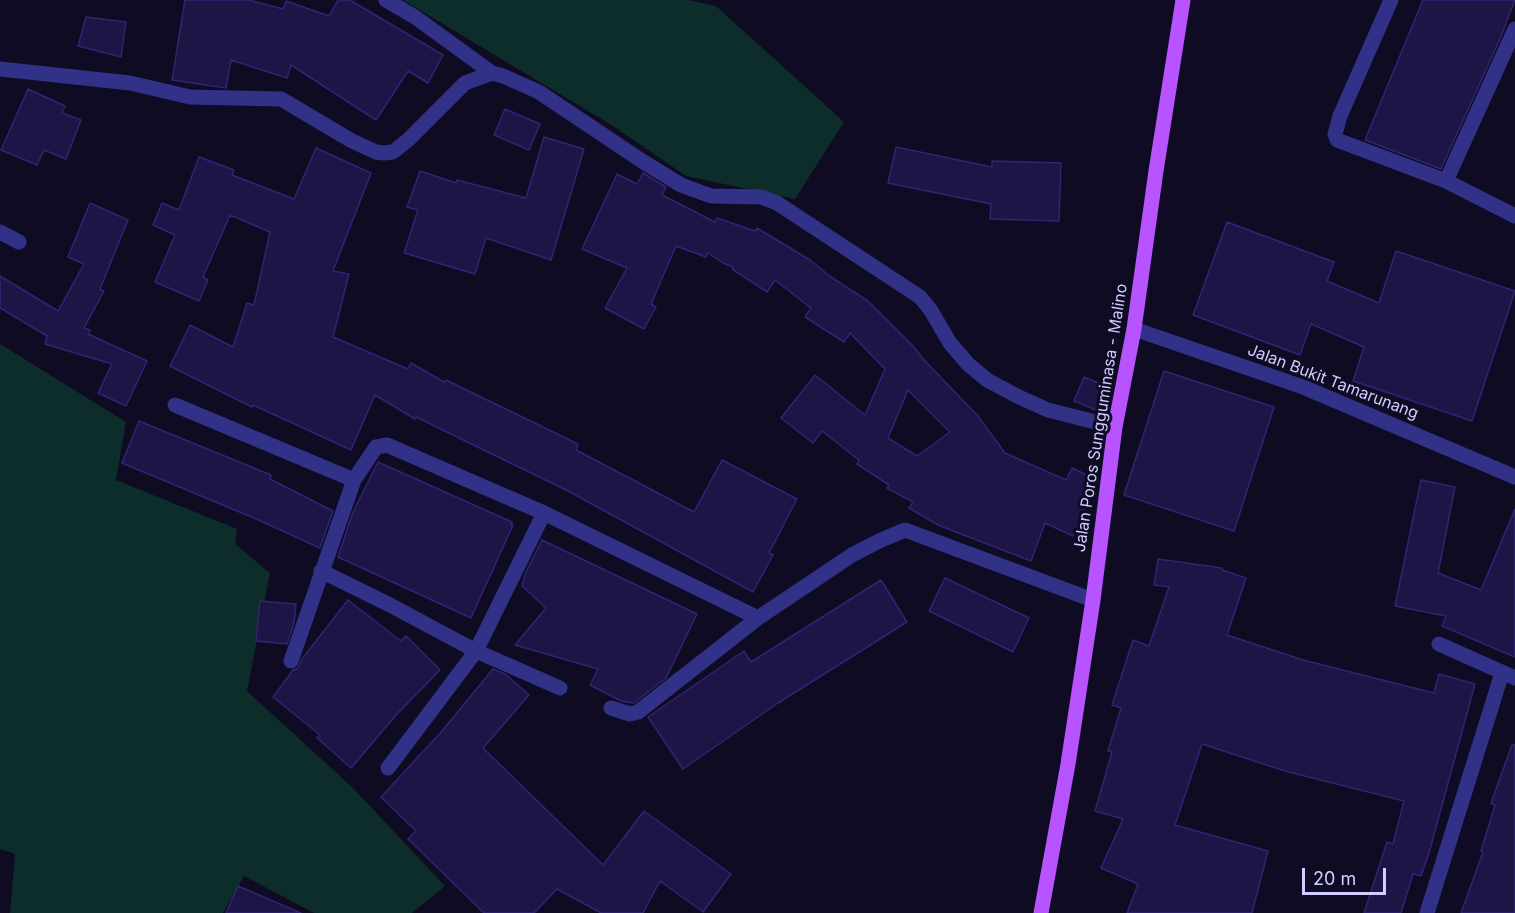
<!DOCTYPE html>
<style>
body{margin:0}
#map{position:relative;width:1515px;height:913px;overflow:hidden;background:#0e0b23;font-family:Inter,sans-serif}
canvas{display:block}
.scale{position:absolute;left:1302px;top:868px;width:84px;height:27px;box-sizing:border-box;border:3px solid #d0cdff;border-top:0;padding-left:8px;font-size:18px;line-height:21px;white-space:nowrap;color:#d0cdff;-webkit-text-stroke:4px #0e0b23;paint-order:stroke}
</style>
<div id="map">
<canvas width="1515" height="913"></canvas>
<div class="scale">20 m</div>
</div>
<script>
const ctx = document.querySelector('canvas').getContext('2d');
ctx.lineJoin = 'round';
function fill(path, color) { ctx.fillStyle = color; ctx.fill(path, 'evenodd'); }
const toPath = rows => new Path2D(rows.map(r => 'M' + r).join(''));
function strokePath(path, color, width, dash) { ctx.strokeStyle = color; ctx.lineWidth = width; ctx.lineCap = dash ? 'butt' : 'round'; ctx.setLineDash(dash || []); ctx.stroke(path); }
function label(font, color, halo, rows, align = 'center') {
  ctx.font = font + ' Inter,sans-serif'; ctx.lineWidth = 6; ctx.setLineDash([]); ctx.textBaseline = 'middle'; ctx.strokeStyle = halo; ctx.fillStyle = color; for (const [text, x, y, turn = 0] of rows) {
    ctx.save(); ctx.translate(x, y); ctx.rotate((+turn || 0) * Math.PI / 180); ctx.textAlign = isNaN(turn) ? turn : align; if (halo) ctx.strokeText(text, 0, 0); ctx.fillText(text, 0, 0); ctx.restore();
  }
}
fill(toPath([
 [403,0,688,0,716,6,844,122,795,199,686,176,613,126],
 [0,344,126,422,116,480,237,529,235,544,270,573,247,691,353,788,445,886,412,913,314,913,244,876,223,913,10,913,15,854,0,849]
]), '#0d2d2b');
const building = toPath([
 [185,0,249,0,283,9,286,1,329,16,338,0,350,0,443,55,428,83,408,71,376,120,291,65,287,78,231,60,226,88,172,80,185,0],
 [1423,0,1515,0,1500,39,1441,169,1365,140,1423,0],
 [86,17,126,22,121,57,78,46,86,17],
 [28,89,65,106,62,113,81,120,66,159,44,150,37,165,1,150,28,89],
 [505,109,540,124,529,150,494,135,505,109],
 [544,137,584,149,551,260,486,238,475,274,404,253,418,210,407,207,420,171,456,183,457,180,526,198,544,137],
 [896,147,992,167,992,161,1061,163,1059,221,990,219,991,204,888,183,896,147],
 [316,148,371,173,333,271,349,274,333,337,408,369,411,363,444,382,446,380,578,444,576,450,694,512,722,460,797,499,769,553,773,555,753,592,568,491,416,417,415,419,375,395,351,450,253,405,252,407,170,366,190,325,233,347,247,303,254,305,270,232,230,215,203,277,208,280,199,301,155,282,175,235,153,225,162,203,179,210,199,157,234,170,232,175,294,199,316,148],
 [643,173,666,187,662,195,715,222,717,218,755,231,757,228,810,260,831,277,868,301,912,345,925,361,978,416,1005,453,1066,480,1072,468,1098,480,1073,536,1045,523,1031,561,938,525,909,508,913,502,887,488,889,485,857,464,859,460,822,431,813,443,781,418,815,375,865,415,885,369,850,333,844,342,805,317,811,308,775,280,767,292,732,269,733,267,723,263,708,253,706,257,676,246,651,304,656,307,644,329,605,308,627,268,582,249,617,174,637,184,643,173],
 [908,390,950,432,917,456,888,438,908,390],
 [90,203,128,220,100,289,104,291,84,328,90,330,88,334,147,361,126,406,98,393,112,364,45,344,47,336,0,308,0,276,58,311,84,264,68,257,90,203],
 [1227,222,1334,262,1327,281,1379,303,1396,251,1515,291,1472,421,1353,381,1364,347,1311,324,1300,355,1193,315,1227,222],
 [1164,371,1274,407,1234,531,1124,495,1164,371],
 [1084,377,1106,386,1096,410,1074,401,1084,377],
 [139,421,271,475,270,479,333,511,320,548,254,518,122,463,139,421],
 [378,462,512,522,511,525,513,525,471,618,338,557,353,512,378,462],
 [1421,480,1455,487,1438,573,1481,590,1515,509,1515,657,1442,626,1446,616,1395,606,1421,480],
 [542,540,697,614,666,678,634,703,621,701,590,685,598,669,515,645,546,608,522,586,526,572,542,540],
 [1158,559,1222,568,1222,570,1246,578,1227,635,1303,660,1434,693,1439,674,1475,684,1429,853,1421,876,1413,874,1401,913,1364,913,1387,842,1393,844,1404,801,1285,771,1202,744,1175,825,1268,851,1252,913,1127,913,1138,884,1101,868,1123,819,1095,811,1112,752,1108,751,1121,708,1112,705,1133,640,1149,646,1169,587,1154,585,1158,559],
 [945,578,1029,618,1013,652,929,611,945,578],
 [881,580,907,622,778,703,683,769,648,717,744,651,751,662,881,580],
 [348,600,401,641,406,636,440,670,397,714,351,768,317,738,320,735,273,697,293,670,298,668,302,659,348,600],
 [260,601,296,604,294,623,287,644,256,641,260,601],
 [493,669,505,674,529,695,483,748,603,865,644,811,731,874,703,912,660,881,643,913,601,913,557,889,534,913,484,913,408,839,416,831,381,797,442,731,493,669],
 [1512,745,1515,745,1515,913,1461,913,1483,852,1481,851,1495,805,1491,803,1512,745],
 [238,886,301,913,226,913,238,886]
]);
fill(building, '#1d1546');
strokePath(building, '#312474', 1.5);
strokePath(toPath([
 [386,0,415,17,492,73],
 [1391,0,1340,116,1335,134,1337,140,1446,181,1515,216],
 [0,69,130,83,190,97,281,99,352,141,376,152,384,153,393,152,408,140,465,83,492,73,503,76,539,92,642,161,681,185,711,196,761,197,777,203,920,297,930,309,950,343,968,364,987,380,1019,397,1048,410,1115,427],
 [1446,181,1515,29],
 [0,232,19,242],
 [1134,329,1303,387,1515,477],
 [175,405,354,480,376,447,387,445,544,513,758,618,852,555,879,541,905,530,1093,600],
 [321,571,390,605,476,651,560,688],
 [1439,644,1515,678],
 [291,661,354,480],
 [611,708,630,714,638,712,758,618],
 [388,768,476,651,544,513],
 [1427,913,1502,673]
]), '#313187', 15);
strokePath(toPath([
 [1041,913,1068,764,1093,600,1115,427,1134,329,1156,171,1183,0]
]), '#b854ff', 15);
label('16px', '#d0cdff', '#0e0b23', [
 ["Jalan Bukit Tamarunang",1333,382,21],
 ["Jalan Poros Sungguminasa - Malino",1101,418,-81]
]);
</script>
